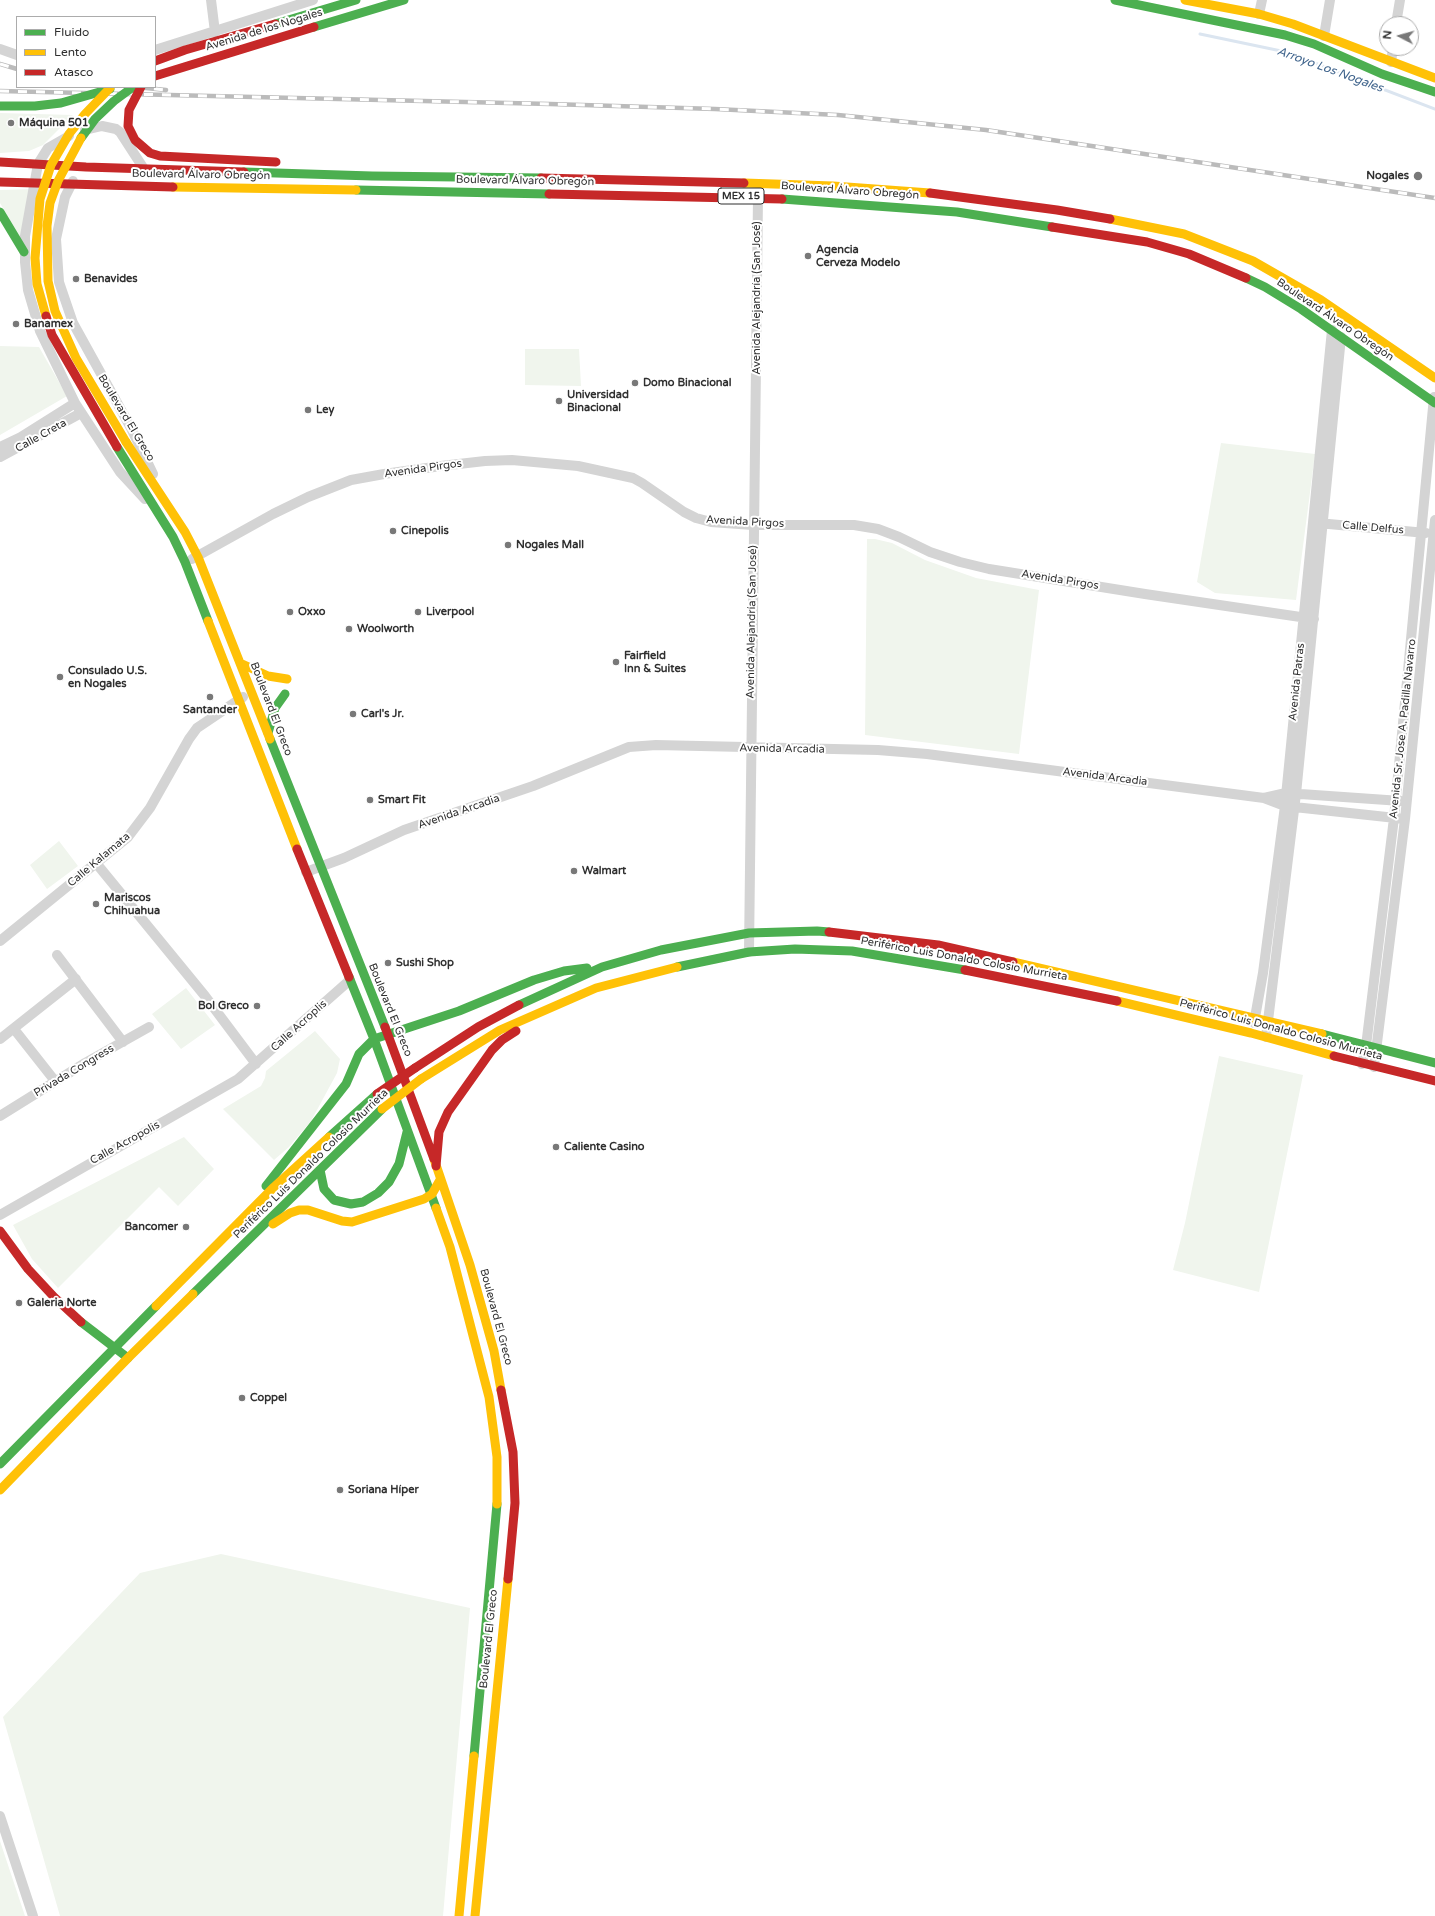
<!DOCTYPE html>
<meta charset="utf-8">
<style>
body{margin:0}
#map{position:relative;width:1435px;height:1916px;overflow:hidden;background:#fff;font-family:"Varela Round",sans-serif}
canvas{display:block}
.legend{position:absolute;left:16px;top:16px;width:140px;height:72px;box-sizing:border-box;background:#fff;border:1px solid #acacac;margin:0;padding:5px 7px;list-style:none;font-size:12px;color:#2f2f2f}
.legend li{display:flex;align-items:center;gap:8px;height:20px}
.legend b{width:20px;border:1px solid #acacac}
.north{position:absolute;left:1379px;top:16px;width:40px;height:40px;box-sizing:border-box;background:#fff;border:1px solid #acacac;border-radius:50%;rotate:276deg;font-size:11px;font-weight:700;line-height:16px;text-align:center;color:#2f2f2f}
.north::after{content:'';display:block;margin:auto;width:14px;height:18px;background:#787878;clip-path:polygon(50% 0,100% 100%,50% 72%,0 100%)}
</style>
<div id="map">
<canvas width="1435" height="1916"></canvas>
<ul class="legend">
<li><b style="height:5px;background:#4caf50"></b>Fluido</li>
<li><b style="height:5px;background:#ffc107"></b>Lento</li>
<li><b style="height:5px;background:#c62828"></b>Atasco</li>
</ul>
<div class="north">N</div>
</div>
<script>
const ctx = document.querySelector('canvas').getContext('2d');
ctx.lineJoin = 'round';
function fill(path, color) { ctx.fillStyle = color; ctx.fill(path, 'evenodd'); }
const toPath = rows => new Path2D(rows.map(r => 'M' + r).join(''));
function strokePath(path, color, width, dash) { ctx.strokeStyle = color; ctx.lineWidth = width; ctx.lineCap = dash ? 'butt' : 'round'; ctx.setLineDash(dash || []); ctx.stroke(path); }
function label(font, color, halo, rows, align = 'center') {
  ctx.font = font + ' "Varela Round",sans-serif'; ctx.lineWidth = 4; ctx.setLineDash([]); ctx.textBaseline = 'middle'; ctx.strokeStyle = halo; ctx.fillStyle = color; for (const [text, x, y, turn = 0] of rows) {
    ctx.save(); ctx.translate(x, y); ctx.rotate((+turn || 0) * Math.PI / 180); ctx.textAlign = isNaN(turn) ? turn : align; if (halo) ctx.strokeText(text, 0, 0); ctx.fillText(text, 0, 0); ctx.restore();
  }
}
fill(toPath([
 [0,113,73,115,43,145,29,151,0,153],
 [35,189,25,245,0,203,0,190],
 [0,346,39,347,67,396,0,435],
 [525,349,579,349,581,386,525,385],
 [1221,443,1315,454,1296,600,1215,593,1197,582],
 [867,539,875,539,892,543,925,560,976,578,1039,590,1019,754,865,735],
 [59,841,78,866,47,889,30,865],
 [186,988,215,1025,181,1049,152,1014],
 [315,1031,340,1059,337,1073,311,1121,289,1147,274,1160,223,1109,261,1086,265,1078,266,1071],
 [1219,1056,1303,1075,1259,1292,1173,1270,1185,1223],
 [184,1137,214,1169,178,1206,159,1187,58,1288,32,1259,13,1225],
 [221,1554,470,1608,443,1916,60,1916,3,1717,140,1573],
 [0,1841,25,1916,0,1916]
]), '#f0f5ed');
strokePath(toPath([
 [1200,34,1286,52,1435,109]
]), '#dbe5f0', 3);
strokePath(toPath([
 [211,0,215,32],
 [1259,14,1262,0],
 [1396,24,1400,0],
 [1324,36,1330,0],
 [0,49,17,55],
 [155,50,313,0],
 [1391,62,1393,48],
 [85,130,102,126,116,129,120,132,144,169],
 [69,136,48,148,38,164,25,236,25,262,28,290,40,331,75,403,120,472,145,499],
 [73,181,65,197,56,239,59,282,73,323,131,428,153,474],
 [0,447,21,437,75,403],
 [0,457,81,413],
 [1318,523,1426,533],
 [192,559,273,514,308,497,351,480,384,474,441,466,485,461,512,460,578,466,633,478,642,483,684,512,696,518,711,522,753,525,854,525,878,529,899,537,930,552,960,562,989,569,1145,594,1314,619],
 [1264,798,1286,793,1401,801],
 [96,863,205,996,256,1064],
 [306,872,344,858,404,830,533,786,629,747,656,745,878,750,927,754,1264,798,1285,806,1405,819],
 [0,941,128,837,150,808,189,739,197,728,243,697],
 [749,952,758,197],
 [57,955,123,1042],
 [1254,1023,1263,973,1285,806,1332,330],
 [14,1029,55,1081],
 [1266,1037,1296,794,1341,337],
 [0,1039,76,979],
 [1362,1064,1366,1046,1394,818,1434,397],
 [1374,1067,1405,819,1435,520],
 [0,1116,85,1063,149,1027],
 [0,1215,238,1079,350,980],
 [0,1816,33,1916]
]), '#d4d4d4', 10);
strokePath(toPath([
 [1115,0,1285,35,1314,44,1382,74,1435,92],
 [275,24,356,0],
 [314,27,404,0],
 [244,172,372,176,541,178],
 [356,190,549,194],
 [782,199,957,212,1052,227],
 [0,212,24,252],
 [1246,278,1265,287,1301,309,1435,403],
 [117,447,173,537,185,562,208,621],
 [268,733,275,708,285,694],
 [270,739,385,1027],
 [677,967,749,952,795,949,852,951,965,970],
 [349,977,374,1039,436,1208],
 [519,1005,602,967,661,950,749,933,817,931,829,932],
 [1322,1034,1435,1063],
 [329,1137,377,1094],
 [320,1170,324,1189,334,1200,351,1204,363,1202,378,1193,389,1182,399,1164,407,1132],
 [266,1186,346,1084,359,1054,374,1039,459,1011,534,980,564,971,587,968],
 [193,1294,382,1109],
 [81,1322,128,1358],
 [0,1464,156,1306],
 [474,1756,497,1504]
]), '#4caf50', 9);
strokePath(toPath([
 [1185,0,1259,14,1293,24,1435,78],
 [744,183,833,186,930,193],
 [173,187,356,190],
 [1110,219,1184,234,1253,261,1321,300,1435,378],
 [126,442,185,532,198,557,270,739],
 [208,621,297,849],
 [240,663,268,676,287,679],
 [1013,962,1322,1034],
 [1117,1001,1251,1033,1334,1056],
 [421,1079,500,1030,596,988,677,967],
 [434,1159,470,1265,494,1351,501,1390],
 [436,1208,450,1247,489,1397,497,1457,497,1504],
 [273,1224,290,1213,299,1210,308,1210,342,1221,352,1222,424,1199,432,1194,440,1180],
 [156,1306,274,1187,329,1137],
 [0,1490,128,1358,193,1294],
 [459,1916,474,1756],
 [475,1916,508,1579]
]), '#ffc107', 9);
strokePath(toPath([
 [155,61,185,50,275,24],
 [155,76,314,27],
 [0,162,86,167,244,172],
 [541,178,744,183],
 [0,182,173,187],
 [930,193,1057,210,1110,219],
 [549,194,782,199],
 [1052,227,1147,242,1189,254,1246,278],
 [297,849,349,977],
 [829,932,938,945,1013,962],
 [965,970,1117,1001],
 [385,1027,434,1159],
 [1334,1056,1435,1081],
 [415,1068,478,1027,519,1005],
 [436,1166,439,1132,448,1112,492,1050,502,1040,516,1031],
 [0,1231,28,1269,54,1297,81,1322],
 [501,1390,513,1452,515,1503,508,1579]
]), '#c62828', 9);
const rail = toPath([
 [0,64,17,69],
 [136,87,166,90],
 [0,91,550,104,715,109,838,115,986,130,1435,198]
]);
strokePath(rail, '#bbb', 4.5);
strokePath(rail, '#fff', 3, [9]);
strokePath(toPath([
 [0,106,35,106,61,103,110,89],
 [81,138,95,119,114,101,133,87]
]), '#4caf50', 9);
strokePath(toPath([
 [81,138,58,181,50,203,47,226,48,281,55,311,76,358,126,442],
 [46,316,37,284,35,258,40,199,51,165,69,134,85,114,110,88],
 [382,1109,421,1079]
]), '#ffc107', 9);
strokePath(toPath([
 [141,87,129,110,128,126,135,140,150,153,160,156,276,162],
 [46,316,52,335,117,447],
 [377,1094,415,1068]
]), '#c62828', 9);
for (const [x, y, r, color] of [
 [11,123,4,"#787878"],
 [1418,176,5,"#787878"],
 [808,256,4,"#787878"],
 [76,279,4,"#787878"],
 [16,324,4,"#787878"],
 [635,383,4,"#787878"],
 [559,401,4,"#787878"],
 [308,410,4,"#787878"],
 [393,531,4,"#787878"],
 [508,545,4,"#787878"],
 [290,612,4,"#787878"],
 [418,612,4,"#787878"],
 [349,629,4,"#787878"],
 [616,662,4,"#787878"],
 [60,677,4,"#787878"],
 [210,697,4,"#787878"],
 [353,714,4,"#787878"],
 [370,800,4,"#787878"],
 [574,871,4,"#787878"],
 [96,904,4,"#787878"],
 [388,963,4,"#787878"],
 [257,1006,4,"#787878"],
 [556,1147,4,"#787878"],
 [186,1227,4,"#787878"],
 [19,1303,4,"#787878"],
 [242,1398,4,"#787878"],
 [340,1490,4,"#787878"]
]) { const dot = new Path2D(); dot.arc(x, y, r, 0, 2 * Math.PI); ctx.fillStyle = color; ctx.fill(dot); strokePath(dot, '#fff', 1.5); }
for (const [x, y, w] of [
 [741,196,46]
]) { const box = new Path2D(); box.roundRect(x - w / 2, y - 8, w, 16, 3); ctx.fillStyle = '#fff'; ctx.fill(box); strokePath(box, '#2f2f2f', 1); }
label('bold 10px', '#2f2f2f', null, [
 ["MEX 15",741,196]
]);
label('11px', '#2f2f2f', '#fff', [
 ["Avenida de los Nogales",264,30,-17],
 ["Boulevard Álvaro Obregón",201,175,1],
 ["Boulevard Álvaro Obregón",525,181,1],
 ["Boulevard Álvaro Obregón",850,191,4],
 ["Avenida Alejandría (San José)",757,298,-90],
 ["Boulevard Álvaro Obregón",1335,320,34],
 ["Boulevard El Greco",126,418,59],
 ["Calle Creta",41,436,-29],
 ["Avenida Pirgos",423,469,-8],
 ["Avenida Pirgos",745,522,3],
 ["Calle Delfus",1373,528,5],
 ["Avenida Pirgos",1060,580,9],
 ["Avenida Alejandría (San José)",752,622,-89],
 ["Avenida Patras",1297,682,-84],
 ["Boulevard El Greco",271,709,69],
 ["Avenida Sr. Jose A. Padilla Navarro",1403,729,-84],
 ["Avenida Arcadia",782,749,1],
 ["Avenida Arcadia",1105,777,7],
 ["Avenida Arcadia",459,812,-19],
 ["Calle Kalamata",99,860,-40],
 ["Periférico Luis Donaldo Colosio Murrieta",964,959,10],
 ["Boulevard El Greco",390,1010,68],
 ["Calle Acroplis",299,1026,-42],
 ["Periférico Luis Donaldo Colosio Murrieta",1281,1030,15],
 ["Privada Congress",74,1071,-31],
 ["Calle Acropolis",125,1143,-29],
 ["Periférico Luis Donaldo Colosio Murrieta",311,1164,-44],
 ["Boulevard El Greco",496,1317,75],
 ["Boulevard El Greco",489,1639,-84]
]);
label('bold 11px', '#2f2f2f', '#fff', [
 ["Máquina 501",19,123],
 ["Nogales",1409,176,"right"],
 ["Agencia",816,250],
 ["Cerveza Modelo",816,263],
 ["Benavides",84,279],
 ["Banamex",24,324],
 ["Domo Binacional",643,383],
 ["Universidad",567,395],
 ["Binacional",567,408],
 ["Ley",316,410],
 ["Cinepolis",401,531],
 ["Nogales Mall",516,545],
 ["Oxxo",298,612],
 ["Liverpool",426,612],
 ["Woolworth",357,629],
 ["Fairfield",624,656],
 ["Inn & Suites",624,669],
 ["Consulado U.S.",68,671],
 ["en Nogales",68,684],
 ["Santander",210,710,"center"],
 ["Carl's Jr.",361,714],
 ["Smart Fit",378,800],
 ["Walmart",582,871],
 ["Mariscos",104,898],
 ["Chihuahua",104,911],
 ["Sushi Shop",396,963],
 ["Bol Greco",249,1006,"right"],
 ["Caliente Casino",564,1147],
 ["Bancomer",178,1227,"right"],
 ["Galeria Norte",27,1303],
 ["Coppel",250,1398],
 ["Soriana Híper",348,1490]
], 'left');
label('italic 12px', '#41658d', '#fff', [
 ["Arroyo Los Nogales",1330,70,20]
]);
</script>
